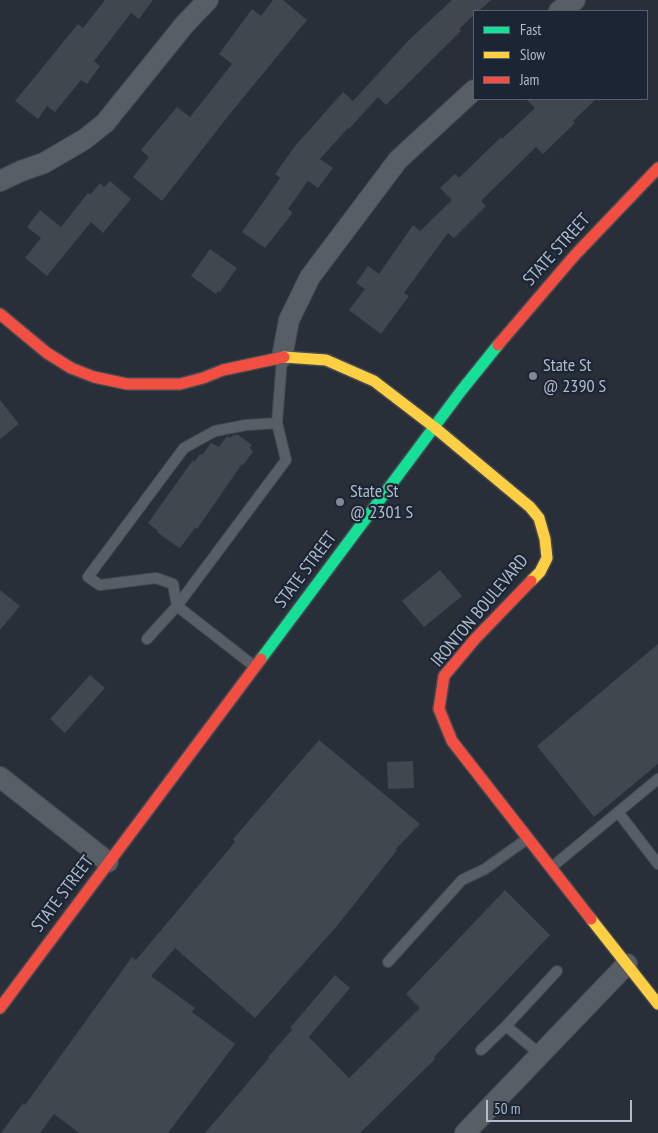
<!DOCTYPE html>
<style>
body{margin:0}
#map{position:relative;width:658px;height:1133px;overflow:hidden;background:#282f38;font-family:"PT Sans Narrow",sans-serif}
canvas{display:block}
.legend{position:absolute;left:473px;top:10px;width:175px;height:90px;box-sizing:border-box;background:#1b2534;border:1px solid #576170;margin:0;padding:6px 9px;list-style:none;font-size:15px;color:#b1baca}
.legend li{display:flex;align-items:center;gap:10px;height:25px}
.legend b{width:25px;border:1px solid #576170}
.scale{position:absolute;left:486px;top:1100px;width:146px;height:22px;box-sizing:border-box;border:2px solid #b1baca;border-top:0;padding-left:6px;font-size:15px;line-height:18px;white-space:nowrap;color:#b1baca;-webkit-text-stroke:4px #1b2534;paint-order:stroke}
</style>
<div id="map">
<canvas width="658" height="1133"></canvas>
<ul class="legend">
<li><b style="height:6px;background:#16e098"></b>Fast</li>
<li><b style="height:6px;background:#ffcf43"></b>Slow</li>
<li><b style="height:6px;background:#f24e42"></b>Jam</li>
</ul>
<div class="scale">50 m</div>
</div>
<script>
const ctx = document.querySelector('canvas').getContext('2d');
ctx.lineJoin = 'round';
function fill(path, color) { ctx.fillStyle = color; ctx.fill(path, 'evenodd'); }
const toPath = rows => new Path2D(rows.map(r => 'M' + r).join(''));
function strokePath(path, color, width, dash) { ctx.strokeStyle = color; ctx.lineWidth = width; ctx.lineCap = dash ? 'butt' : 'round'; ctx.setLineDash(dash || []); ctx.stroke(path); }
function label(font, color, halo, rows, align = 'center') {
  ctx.font = font + ' "PT Sans Narrow",sans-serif'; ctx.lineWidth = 4.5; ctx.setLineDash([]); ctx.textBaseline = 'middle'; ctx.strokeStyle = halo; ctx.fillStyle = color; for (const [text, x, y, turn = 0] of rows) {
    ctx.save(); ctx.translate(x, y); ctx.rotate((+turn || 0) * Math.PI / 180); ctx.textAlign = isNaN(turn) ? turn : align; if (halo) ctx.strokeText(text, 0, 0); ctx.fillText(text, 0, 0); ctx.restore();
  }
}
fill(toPath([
 [105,0,153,0,139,19,131,13,121,26,94,61,100,66,87,84,81,80,55,112,47,106,38,119,15,101,78,24,83,28],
 [273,0,283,0,307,20,229,115,162,201,133,177,149,157,141,150,177,107,190,117,232,64,219,54,252,9,261,16],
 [452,0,491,0,479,11,474,11,474,15,459,29,461,31,393,98,386,105,378,97,349,129,348,128,320,159,333,168,318,188,308,181,288,209,292,212,291,215,265,248,242,232,280,178,275,174,295,146,343,92,353,101,409,40],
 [526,99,596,99,573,121,575,123,543,154,536,147,481,201,486,206,454,238,448,233,404,293,409,296,381,334,349,310,365,289,356,283,368,266,379,274,413,225,420,231,452,200,440,188,455,174,459,178,501,137,502,139,535,108],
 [110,181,131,199,103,233,91,222,47,276,25,258,41,238,27,227,40,210,61,227,88,193,90,195,100,183,104,187],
 [210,249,237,268,220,292,218,291,216,294,191,276],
 [0,400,19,424,0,439],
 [234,434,235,436,237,434,252,445,250,447,253,452,243,465,242,464,197,529,195,528,180,548,176,546,157,532,158,531,148,523,193,460,194,462,200,454,202,455,211,443,219,447,227,436,230,438],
 [440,570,462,596,424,627,402,601],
 [0,590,20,606,0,630],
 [658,644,658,764,594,817,537,746],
 [90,675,105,688,65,733,50,719],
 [319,740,420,824,396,849,397,850,337,926,255,1018,175,948,151,976,195,1008,192,1012,235,1044,168,1133,79,1133,54,1114,40,1133,1,1133,23,1103,25,1105,132,957,136,960,235,842,233,839],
 [413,761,414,788,388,789,387,762],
 [505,890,550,935,434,1057,435,1059,360,1133,205,1133,269,1058,268,1057,292,1030,290,1028,335,975,350,988,309,1037,349,1078,420,1008,406,994]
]), '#41474f');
const lane = toPath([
 [147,639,177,606,286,460,277,423,282,359],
 [254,666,177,606,173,584,156,578,100,585,88,577,184,448,215,431,246,425,277,423],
 [618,812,658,864],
 [553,866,658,779],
 [388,962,462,880,485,869,527,839],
 [481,1050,506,1026],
 [540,1054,506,1026,557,971]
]);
const street = toPath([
 [559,11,575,0],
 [0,181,21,171,44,163,85,139,105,123,185,24,208,0],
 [282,357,289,320,310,277,398,160,474,90],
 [0,777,108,862],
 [465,1133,627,964]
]);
const fast = toPath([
 [261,659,461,391,498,345]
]);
const slow = toPath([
 [284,357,326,360,374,381,434,427,530,507,539,518,545,539,547,558,540,572,531,581],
 [591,919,658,1004]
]);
const jam = toPath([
 [0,314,47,353,71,368,94,377,127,384,180,384,203,378,223,370,284,357],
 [498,345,575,255,658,168],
 [531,581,475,639,444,676,439,709,452,741,591,919],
 [0,1008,261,659]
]);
strokePath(lane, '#454a51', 12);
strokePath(street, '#454a51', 22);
strokePath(fast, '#454a51', 14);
strokePath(slow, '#454a51', 14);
strokePath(jam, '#454a51', 14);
strokePath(lane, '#585e66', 10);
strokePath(street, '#585e66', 20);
strokePath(fast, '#16e098', 11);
strokePath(slow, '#ffcf43', 11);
strokePath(jam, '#f24e42', 11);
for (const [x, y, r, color] of [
 [533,376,5,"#818997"],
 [340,502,5,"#818997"]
]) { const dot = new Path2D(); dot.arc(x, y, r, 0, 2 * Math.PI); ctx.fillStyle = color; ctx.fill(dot); strokePath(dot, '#1b2534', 2); }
label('18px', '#b1baca', '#1b2534', [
 ["STATE STREET",557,250,-48],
 ["STATE STREET",306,570,-53],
 ["IRONTON BOULEVARD",480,611,-50],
 ["STATE STREET",63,894,-53]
]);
label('18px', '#b1baca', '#1b2534', [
 ["State St",543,366],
 ["@ 2390 S",543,387],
 ["State St",350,492],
 ["@ 2301 S",350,513]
], 'left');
</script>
